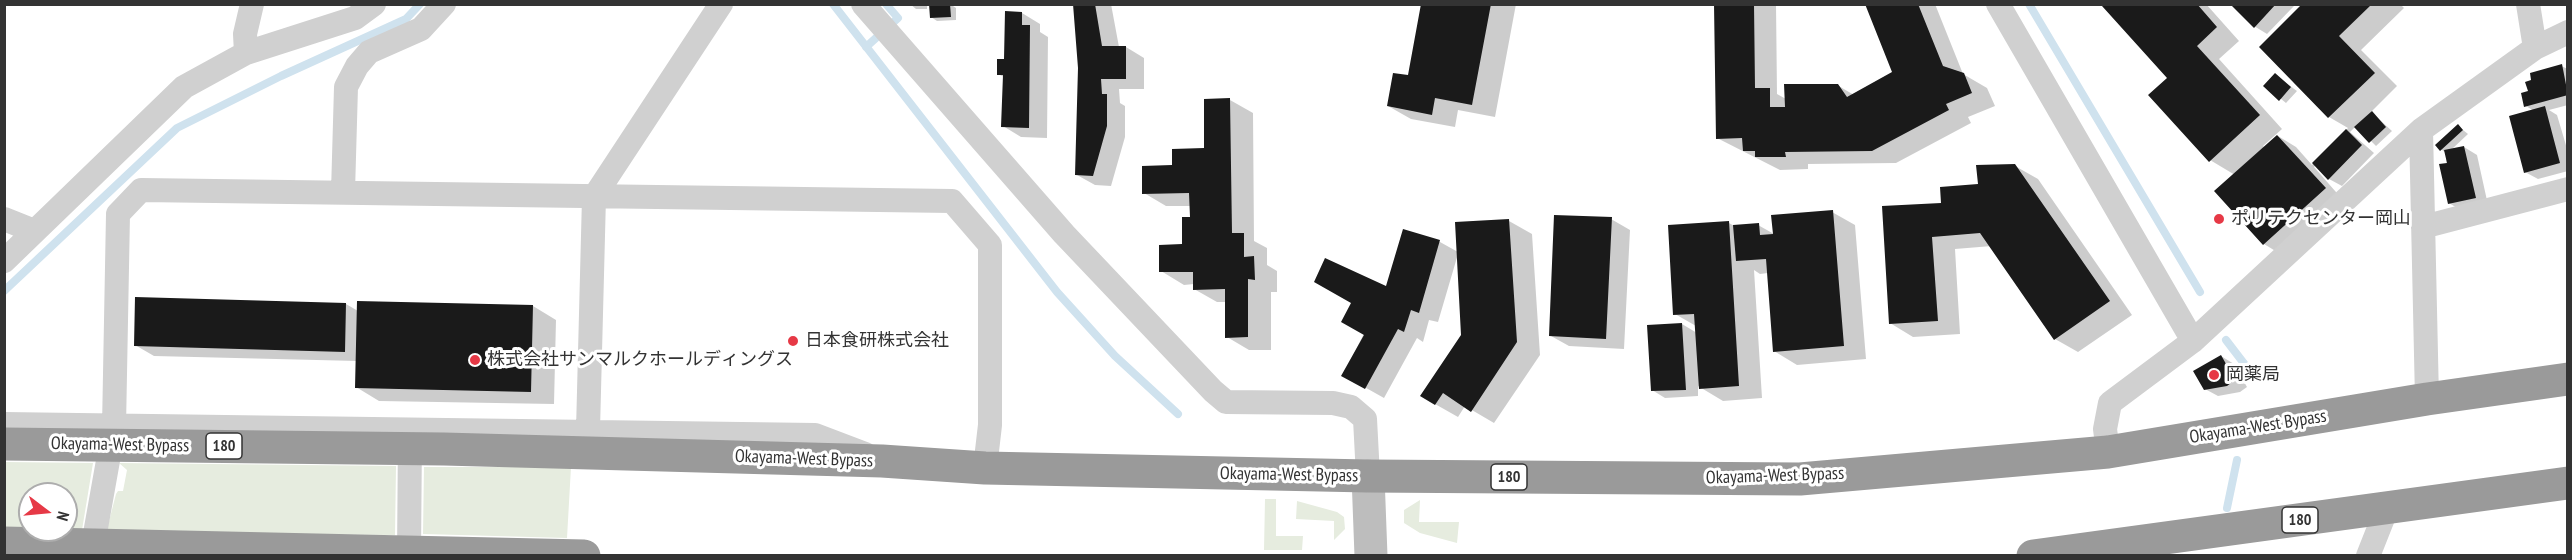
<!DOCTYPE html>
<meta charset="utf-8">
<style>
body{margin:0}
#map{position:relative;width:2572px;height:560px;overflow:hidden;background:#fff;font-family:"PT Sans Narrow",sans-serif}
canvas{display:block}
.frame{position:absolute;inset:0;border:6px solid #333;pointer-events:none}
.north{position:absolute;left:18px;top:482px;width:60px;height:60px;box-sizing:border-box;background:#fff;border:2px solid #adadad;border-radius:50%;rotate:106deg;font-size:16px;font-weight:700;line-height:24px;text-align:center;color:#333}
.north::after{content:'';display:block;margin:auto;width:21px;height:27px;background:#e63946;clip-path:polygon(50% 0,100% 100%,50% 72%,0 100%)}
</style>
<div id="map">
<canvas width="2572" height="560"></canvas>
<div class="frame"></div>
<div class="north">N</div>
</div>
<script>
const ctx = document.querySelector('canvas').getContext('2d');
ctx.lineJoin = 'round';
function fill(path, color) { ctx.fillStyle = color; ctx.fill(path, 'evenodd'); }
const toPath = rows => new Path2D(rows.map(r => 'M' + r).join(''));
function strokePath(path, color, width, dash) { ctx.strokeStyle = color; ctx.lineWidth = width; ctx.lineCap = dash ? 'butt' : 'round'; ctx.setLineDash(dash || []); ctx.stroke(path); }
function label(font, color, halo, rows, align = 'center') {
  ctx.font = font + ' "PT Sans Narrow","Noto Sans JP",sans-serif'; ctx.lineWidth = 6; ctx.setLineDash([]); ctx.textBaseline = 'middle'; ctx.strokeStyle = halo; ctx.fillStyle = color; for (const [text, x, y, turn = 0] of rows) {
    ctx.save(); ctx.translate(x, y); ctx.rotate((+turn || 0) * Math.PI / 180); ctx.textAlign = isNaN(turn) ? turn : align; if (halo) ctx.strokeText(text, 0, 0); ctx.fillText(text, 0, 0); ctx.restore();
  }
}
fill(toPath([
 [5,462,93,463,82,530,66,530,66,494,30,494,30,528,5,527],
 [119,463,396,466,395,535,106,533,116,494,118,491,123,491,127,470],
 [424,467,571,467,567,538,423,534],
 [1265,499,1276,499,1276,536,1303,536,1302,550,1264,550],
 [1420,500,1419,522,1459,522,1457,543,1420,533,1404,523,1404,510],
 [1297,501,1337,512,1344,517,1345,529,1334,540,1334,521,1296,519]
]), '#e6ecdf');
fill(toPath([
 [910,4,927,4,927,9,916,9],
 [931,4,950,4,956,8,956,20,937,21,931,17],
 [1075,4,1111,4,1119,47,1126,47,1144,58,1144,89,1119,89,1120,103,1125,106,1125,137,1111,186,1095,185,1077,175,1079,68],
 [1422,4,1516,4,1495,117,1458,110,1455,127,1411,119,1388,106,1409,77],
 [1716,4,1776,4,1777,94,1786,99,1837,85,1854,95,1894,73,1866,4,1935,4,1963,74,1987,88,1995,106,1968,117,1971,123,1896,163,1808,164,1808,169,1780,170,1717,138],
 [2106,4,2206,4,2239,41,2219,59,2282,129,2263,146,2265,148,2278,136,2296,147,2312,165,2348,128,2329,117,2304,4,2400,4,2404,8,2361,50,2397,86,2371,112,2392,131,2376,146,2356,126,2350,132,2374,153,2342,186,2329,179,2316,165,2314,167,2343,200,2282,255,2264,244,2235,175,2210,160,2169,78],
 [2232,4,2292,4,2294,6,2267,34,2254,26],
 [1022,13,1040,24,1040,32,1048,37,1047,138,1021,137,1003,126,1004,77,998,74],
 [2561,66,2568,69,2568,105,2549,110,2557,115,2568,152,2568,171,2538,179,2525,172,2534,111,2526,106,2530,92],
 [2275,75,2297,91,2286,103,2265,86],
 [1230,100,1253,113,1254,241,1267,248,1267,265,1277,271,1277,292,1271,292,1271,350,1249,350,1227,337,1226,302,1217,302,1194,289,1194,284,1184,285,1161,271,1184,246,1191,218,1191,206,1166,206,1144,193,1174,167,1206,150],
 [2458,126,2468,134,2451,150,2464,147,2477,155,2488,205,2462,211,2449,203,2446,153,2437,146],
 [2015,166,2038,179,2132,315,2078,352,2055,339,1992,246,1955,249,1960,334,1913,337,1890,323,1942,204],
 [1832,212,1855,225,1866,359,1797,365,1774,351,1768,273,1760,274,1754,270,1762,398,1723,401,1698,386,1698,396,1665,398,1652,390,1682,324,1697,333,1696,326,1675,314,1729,223,1736,227,1758,225,1774,234],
 [1611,219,1630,230,1624,349,1569,346,1551,336],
 [1509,221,1532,234,1540,355,1494,423,1465,406,1458,417,1435,404,1462,336,1458,254,1438,322,1429,320,1423,342,1417,338,1384,398,1343,375,1387,288,1404,231,1440,242,1458,252],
 [136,298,346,304,358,311,533,306,556,320,554,404,379,401,356,387,357,361,154,356,135,345],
 [2221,356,2234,364,2247,387,2240,392,2218,396,2205,389]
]), '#0003');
strokePath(toPath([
 [833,4,1057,292,1115,356,1178,414],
 [2029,4,2200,292],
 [866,47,898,18,886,4],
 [4,291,177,128,281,76,406,19,420,4],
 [2226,340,2249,370],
 [2227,508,2237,460]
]), '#cfe2ee', 8);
fill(toPath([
 [929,4,950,4,951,17,930,18],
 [1073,4,1095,4,1102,46,1126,46,1126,79,1101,79,1102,94,1107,94,1107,126,1093,176,1075,175,1078,68],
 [1421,4,1491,4,1472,105,1435,98,1432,115,1387,106,1393,73,1408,75],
 [1714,4,1754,4,1755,88,1770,88,1770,107,1785,107,1784,84,1838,84,1847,97,1892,72,1865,4,1918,4,1943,66,1964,73,1972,93,1946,104,1949,110,1872,151,1785,152,1786,157,1755,157,1755,151,1743,151,1742,138,1716,139],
 [2104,4,2197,4,2217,27,2197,46,2260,115,2209,162,2148,95,2167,78,2102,6],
 [2230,4,2276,4,2254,28],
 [2302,4,2372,4,2339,36,2375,73,2328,118,2259,47],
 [1005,11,1022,12,1022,25,1030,25,1029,128,1001,127,1003,75,997,75,997,59,1004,59],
 [2562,64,2568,95,2524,107,2521,93,2528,91,2525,82,2531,80,2530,73],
 [2275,73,2291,87,2279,101,2263,86],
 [1230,98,1232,233,1244,233,1244,257,1254,256,1255,280,1248,279,1248,337,1225,338,1225,289,1193,290,1193,272,1159,272,1159,245,1182,244,1182,217,1190,217,1189,193,1142,194,1142,166,1172,165,1172,149,1204,148,1204,99],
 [2545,106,2560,163,2524,173,2509,116],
 [2372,111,2386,127,2369,143,2354,127],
 [2458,124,2463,130,2440,151,2435,145],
 [2346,129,2362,145,2328,180,2312,163],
 [2277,135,2326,188,2263,245,2214,191],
 [2464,146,2476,198,2448,204,2439,164,2447,163,2444,150],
 [2015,164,2110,301,2054,340,1980,233,1932,237,1938,321,1889,324,1882,206,1941,203,1940,187,1978,184,1976,165],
 [1833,210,1844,346,1773,352,1766,259,1736,261,1733,225,1759,223,1760,235,1773,234,1771,215],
 [1554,215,1612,217,1606,339,1549,336],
 [1509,219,1517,342,1471,412,1443,393,1435,405,1420,396,1461,335,1455,222],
 [1729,221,1739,386,1699,389,1694,314,1673,315,1668,225],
 [1403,229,1440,240,1419,313,1411,310,1404,332,1398,329,1365,389,1341,376,1364,335,1341,322,1351,303,1314,282,1325,258,1386,286],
 [135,297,346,303,345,352,134,346],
 [357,301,533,305,531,392,355,388],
 [1682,323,1686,390,1651,391,1647,325],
 [2221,355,2235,380,2227,386,2204,390,2193,371]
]), '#1a1a1a');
strokePath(toPath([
 [863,4,1064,234,1213,391,1226,402,1333,403,1351,407,1365,419,1368,476],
 [1998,4,2193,341],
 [2528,4,2535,48],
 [246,53,245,34,252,4],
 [2421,130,2427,399],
 [343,192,346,87,357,66,369,52,421,29,444,4],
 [4,219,34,231],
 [2423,227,2568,189],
 [4,261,184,87,246,53,355,18,374,4],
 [4,424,815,435,865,454],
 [588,430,594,197,721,4],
 [2108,452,2105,429,2110,403,2193,341,2421,130,2535,48,2568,32],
 [91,556,114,427,118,214,141,190,952,201,990,245,990,425,985,468],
 [409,556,410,434],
 [2368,556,2387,508]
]), '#d0d0d0', 24);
strokePath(toPath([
 [1368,476,1371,556]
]), '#bdbdbd', 33);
strokePath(toPath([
 [4,444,444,449,882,461,985,468,1368,476,1800,479,2108,452,2427,399,2568,379],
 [4,543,584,556],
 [2033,556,2568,483]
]), '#9a9a9a', 33);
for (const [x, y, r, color] of [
 [2219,219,6,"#e63946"],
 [793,341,6,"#e63946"],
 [475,360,6,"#e63946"],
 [2214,375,6,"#e63946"]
]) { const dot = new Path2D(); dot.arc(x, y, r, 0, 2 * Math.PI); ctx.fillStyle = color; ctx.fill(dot); strokePath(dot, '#fff', 2); }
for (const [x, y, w] of [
 [224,446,36],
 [1509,477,36],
 [2300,520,36]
]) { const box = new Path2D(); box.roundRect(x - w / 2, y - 13, w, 26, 4.5); ctx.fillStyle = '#fff'; ctx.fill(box); strokePath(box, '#333', 1.5); }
label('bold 16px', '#333', null, [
 ["180",224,446],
 ["180",1509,477],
 ["180",2300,520]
]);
label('18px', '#333', '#fff', [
 ["ポリテクセンター岡山",2231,219],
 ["日本食研株式会社",805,341],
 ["株式会社サンマルクホールディングス",487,360],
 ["岡薬局",2226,375]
], 'left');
label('18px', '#333', '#fff', [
 ["Okayama-West Bypass",2258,427,-9],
 ["Okayama-West Bypass",120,445,1],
 ["Okayama-West Bypass",804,459,2],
 ["Okayama-West Bypass",1289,475,1],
 ["Okayama-West Bypass",1775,476,-2]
]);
</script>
